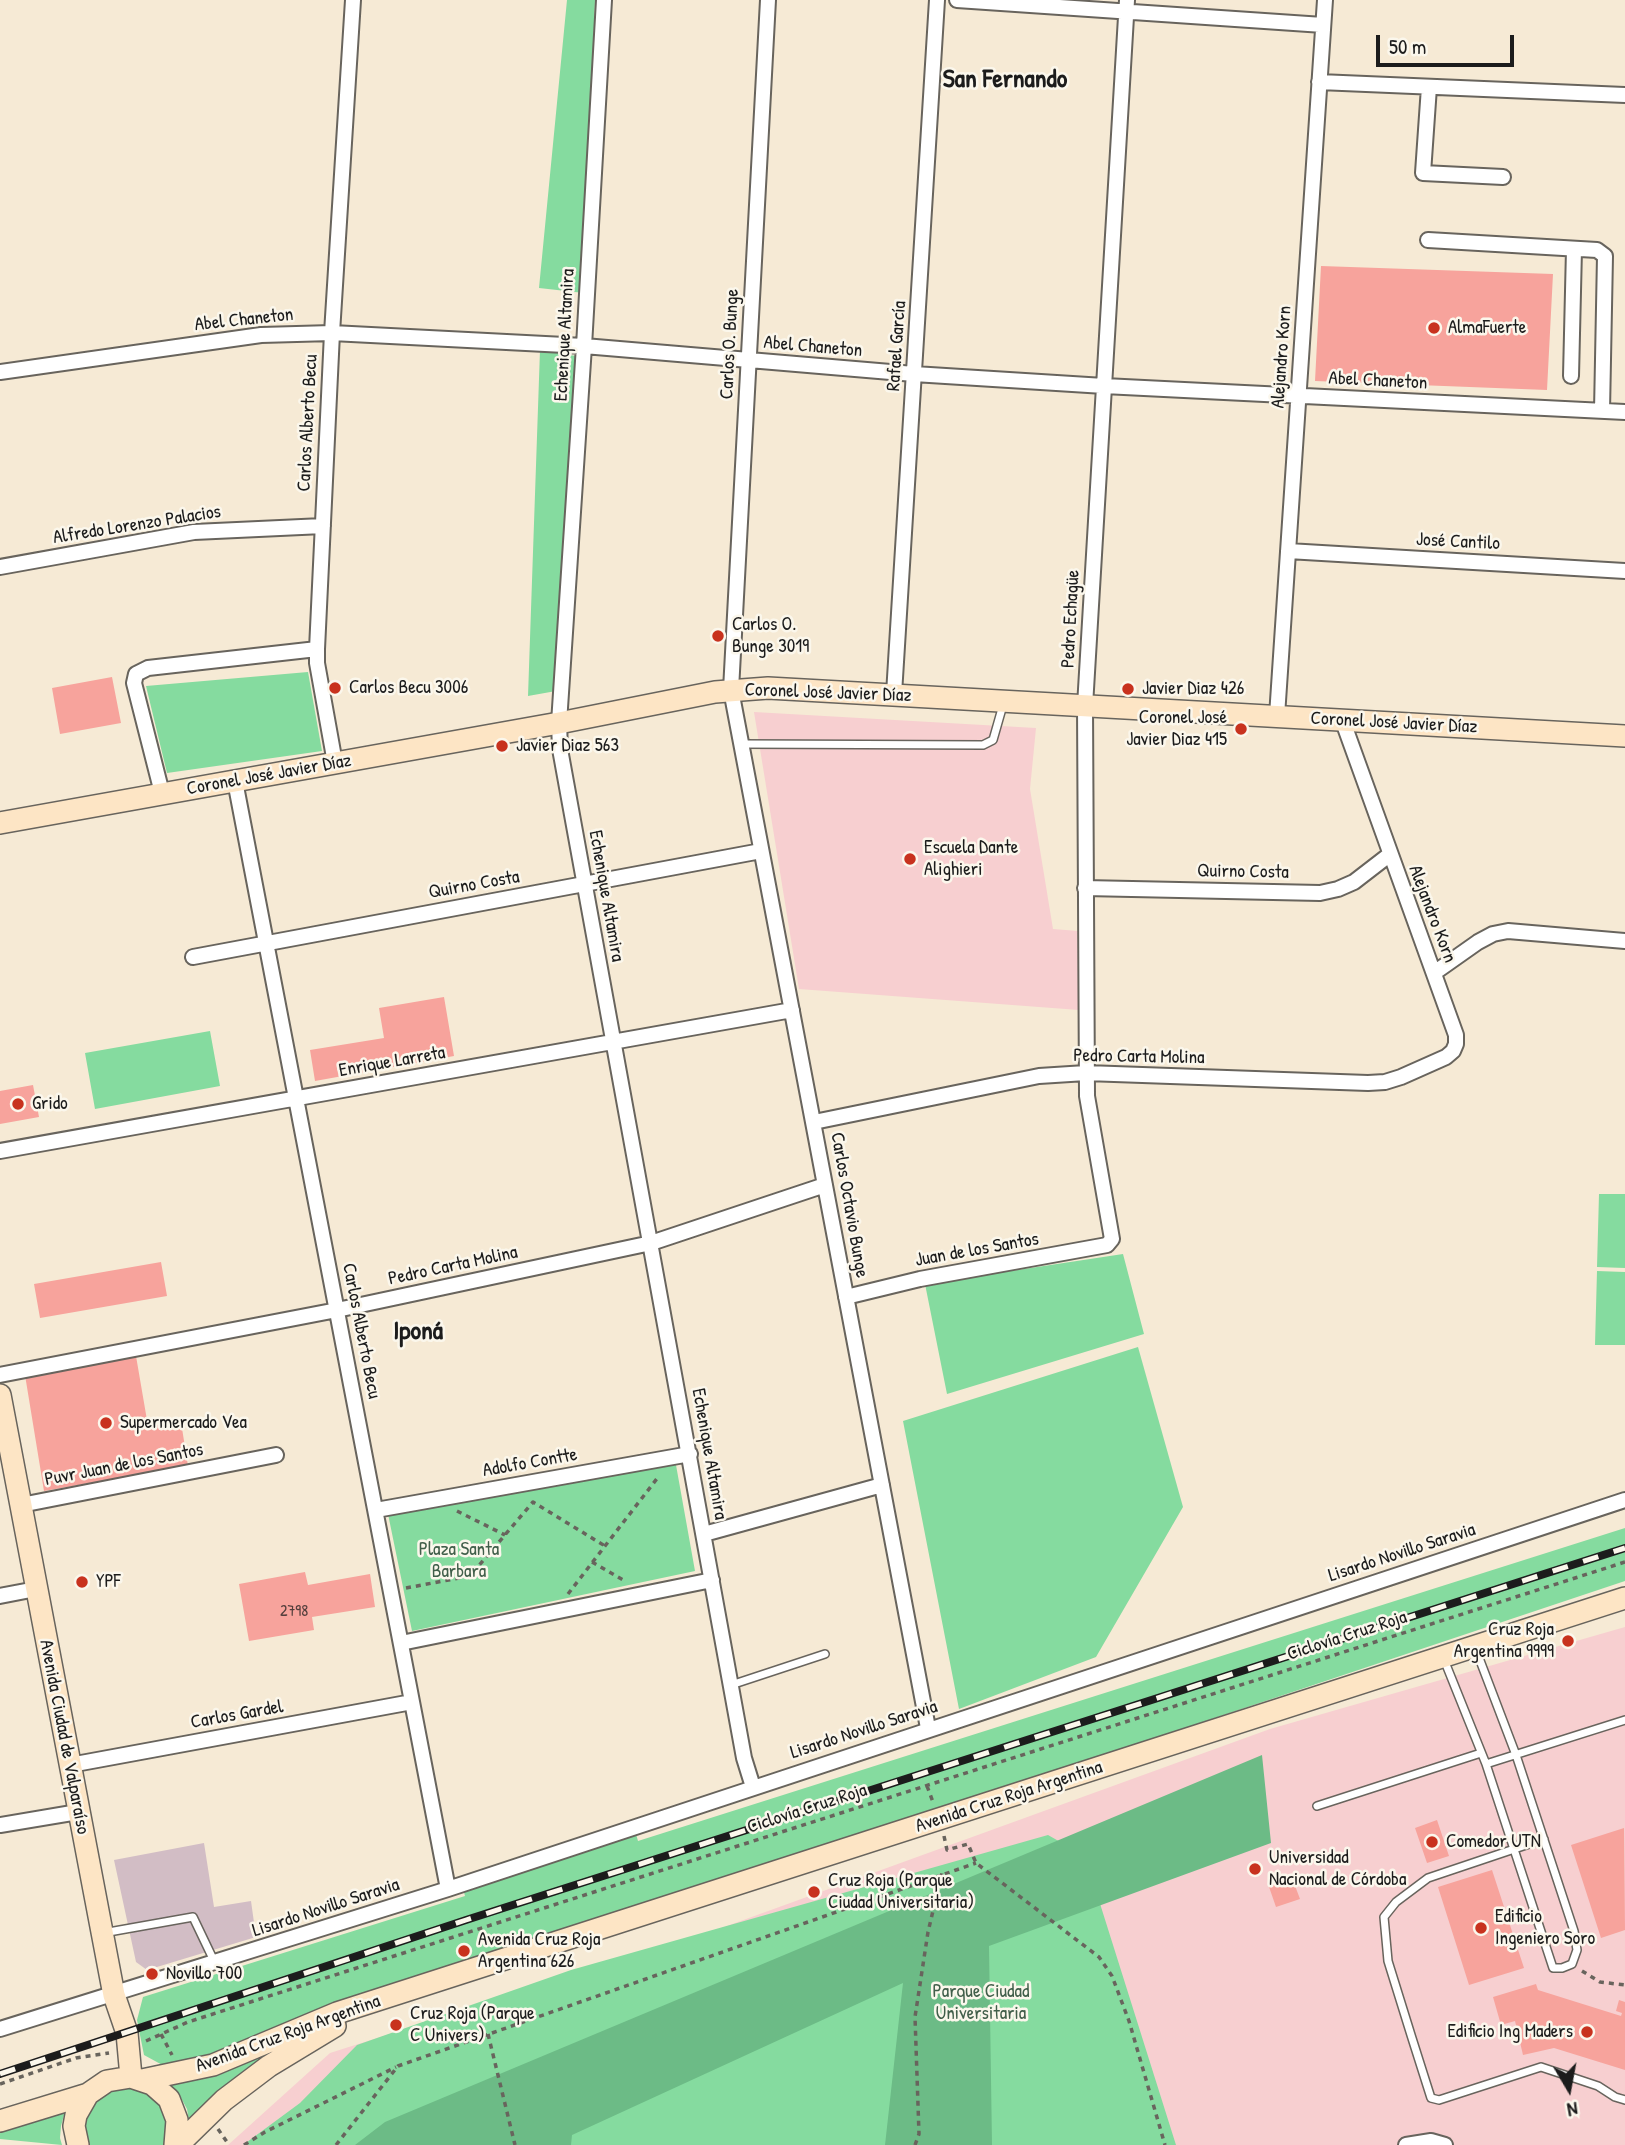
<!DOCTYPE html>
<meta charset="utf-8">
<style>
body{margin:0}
#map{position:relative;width:1625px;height:2145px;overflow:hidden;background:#f6ead5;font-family:"Patrick Hand",sans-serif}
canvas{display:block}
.north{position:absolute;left:1534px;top:2054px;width:70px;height:70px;-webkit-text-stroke:5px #fbf7ec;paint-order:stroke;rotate:170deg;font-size:19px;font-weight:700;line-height:28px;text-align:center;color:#1c1c1c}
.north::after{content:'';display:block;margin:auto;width:24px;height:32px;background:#1c1c1c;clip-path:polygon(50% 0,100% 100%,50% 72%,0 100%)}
.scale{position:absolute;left:1376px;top:35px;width:138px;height:32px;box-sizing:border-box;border:4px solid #1c1c1c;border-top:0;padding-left:9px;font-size:21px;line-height:24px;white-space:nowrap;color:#1c1c1c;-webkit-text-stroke:5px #fbf7ec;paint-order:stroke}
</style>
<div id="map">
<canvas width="1625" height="2145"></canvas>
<div class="north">N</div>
<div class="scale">50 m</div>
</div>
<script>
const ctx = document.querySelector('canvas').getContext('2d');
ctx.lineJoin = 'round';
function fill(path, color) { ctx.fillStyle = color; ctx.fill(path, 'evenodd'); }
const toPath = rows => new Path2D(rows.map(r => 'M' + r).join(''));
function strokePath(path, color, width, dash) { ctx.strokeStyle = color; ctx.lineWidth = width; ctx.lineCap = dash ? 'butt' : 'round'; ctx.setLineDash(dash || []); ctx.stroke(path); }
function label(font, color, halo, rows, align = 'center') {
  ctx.font = font + ' "Patrick Hand",sans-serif'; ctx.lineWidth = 5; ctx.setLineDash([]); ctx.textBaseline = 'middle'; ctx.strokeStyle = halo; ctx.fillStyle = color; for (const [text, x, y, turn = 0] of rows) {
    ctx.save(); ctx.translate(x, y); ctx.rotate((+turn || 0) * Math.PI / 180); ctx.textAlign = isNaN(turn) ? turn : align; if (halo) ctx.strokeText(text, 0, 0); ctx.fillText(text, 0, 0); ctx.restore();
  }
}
fill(toPath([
 [754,712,1036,728,1030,789,1053,929,1078,931,1079,1010,799,989],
 [1625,1627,1625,2145,228,2145,330,2053,713,1931,1270,1729]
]), '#f7cfd0');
fill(toPath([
 [204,1843,214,1907,251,1901,256,1937,147,1970,136,1962,114,1860]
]), '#d2bdc5');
fill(toPath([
 [567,0,595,0,584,293,539,288],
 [540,350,576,356,556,691,528,696],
 [308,672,322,751,167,773,146,686],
 [210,1031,220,1086,95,1109,85,1053],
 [1599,1194,1625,1194,1625,1268,1597,1267],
 [1123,1254,1144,1334,947,1394,925,1284],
 [1597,1271,1625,1272,1625,1345,1595,1345],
 [1138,1347,1183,1507,1096,1657,959,1709,903,1421],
 [676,1465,695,1571,412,1631,388,1514],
 [1625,1528,1625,1581,292,2026,246,2045,166,2067,144,2055,137,2020,143,1997,465,1896,463,1889,636,1834,638,1841],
 [1048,1835,1085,1856,1176,2145,243,2145,300,2103,357,2045,571,1970],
 [330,2022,189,2121,187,2109,181,2098,175,2090,163,2084,202,2079,218,2074],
 [128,2087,150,2095,161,2106,167,2121,166,2145,85,2145,84,2121,91,2105,112,2089],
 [67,2104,61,2126,60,2138,62,2145,0,2139,0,2125]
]), '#85db9f');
fill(toPath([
 [1262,1755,1271,1843,989,1946,992,2145,885,2145,903,1983,572,2135,571,2145,355,2145,385,2122]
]), '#6cbb86');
fill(toPath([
 [1321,266,1553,274,1547,390,1315,381],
 [112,677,121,723,60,734,52,688],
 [444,997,454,1056,315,1081,310,1050,384,1038,379,1008],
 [33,1085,39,1117,0,1124,0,1091],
 [161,1262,167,1296,40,1318,34,1284],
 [136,1356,148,1426,181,1422,188,1466,44,1491,25,1375],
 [305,1572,308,1585,370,1574,375,1607,312,1617,314,1630,249,1641,239,1584],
 [1437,1820,1449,1856,1427,1863,1415,1828],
 [1624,1828,1625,1930,1601,1938,1571,1845],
 [1492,1870,1524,1968,1469,1985,1438,1887],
 [1291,1875,1300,1899,1276,1907,1268,1884],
 [1536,1984,1538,1990,1621,2016,1622,2013,1616,2011,1619,2000,1625,2002,1625,2070,1554,2048,1523,2055,1515,2021,1501,2025,1493,1997]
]), '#f7a39c');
const lane = toPath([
 [742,744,983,745,993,740,1003,705],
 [1476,1650,1516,1755,1574,1931,1577,1950,1572,1964,1562,1968,1553,1968,1486,1764],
 [1443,1657,1486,1764,1625,1720],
 [731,1685,825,1654],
 [1317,1806,1481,1753],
 [1544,1839,1428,1878,1396,1902,1384,1917,1388,1961,1411,2035,1431,2098,1439,2100,1541,2067,1598,2086,1615,2097,1625,2100],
 [103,1933,193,1917,215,1963]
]);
const street = toPath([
 [604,0,584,346,559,723,560,749,744,1758,753,1787],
 [768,0,731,690,928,1728],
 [957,0,1323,25],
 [1319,82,1625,95],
 [1429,87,1423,173,1503,177],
 [1428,240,1597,250,1605,256,1602,411],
 [0,372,261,335,332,333,584,346,914,374,1104,386,1625,412],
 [1571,376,1574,249],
 [1288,551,1625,571],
 [0,567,194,532,323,526],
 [894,694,937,0],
 [1277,716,1325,0],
 [335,763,317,663,317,649,332,333,353,0],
 [235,781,448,1889],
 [162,793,134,683,136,674,148,668,317,649],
 [1085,888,1320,893,1338,889,1354,882,1389,855],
 [193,957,761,851],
 [1434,973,1478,942,1493,934,1508,931,1625,941],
 [814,1122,1039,1076,1086,1073,1368,1083,1385,1082,1401,1077,1446,1057,1453,1051,1456,1044,1456,1035,1342,719],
 [0,1151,792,1010],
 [846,1297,920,1279,1107,1245,1112,1239,1087,1096,1085,706,1127,0],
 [0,1375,337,1310,651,1243,825,1185],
 [21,1505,276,1455],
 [376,1510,690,1454],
 [704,1534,882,1485],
 [0,1596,36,1589],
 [401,1643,712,1580],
 [70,1765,412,1702],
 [0,1825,78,1812],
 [0,2029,448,1889,1625,1500],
 [1406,2145,1431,2141,1445,2145]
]);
const secondary = toPath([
 [0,823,559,723,715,692,768,688,1625,736],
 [0,1395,114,1995,127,2033,131,2077],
 [142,2080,213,2065,337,2013,1625,1598],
 [0,2121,88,2094],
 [78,2145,74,2126,76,2115,88,2094,107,2081,131,2077,152,2084,169,2099,177,2120,175,2145],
 [178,2145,224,2100,269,2066,335,2026]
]);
strokePath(lane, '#68645d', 10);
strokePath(street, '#68645d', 18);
strokePath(secondary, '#68645d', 24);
strokePath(toPath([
 [457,1511,505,1535],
 [592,1562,625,1581],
 [406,1588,470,1576,533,1502,605,1546],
 [568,1594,659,1476],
 [927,1786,933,1802],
 [944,1836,947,1850,968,1844,976,1863,1099,1957,1112,1976,1129,2021,1165,2145],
 [1582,1971,1600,1982,1625,1985],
 [161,2034,172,2055],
 [488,2034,515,2145],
 [146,2041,188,2022,1625,1562],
 [0,2084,76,2058,109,2053],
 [218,2129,229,2145],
 [244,2145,265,2132,396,2067],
 [336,2145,398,2066,976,1863],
 [915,2145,919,2134,915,2017,928,1932,942,1873]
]), '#68645d', 3.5, [5, 5]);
strokePath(lane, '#fff', 7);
strokePath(street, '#fff', 14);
strokePath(secondary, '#fde5c5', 21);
const rail = toPath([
 [0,2074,466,1920,1625,1548]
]);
strokePath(rail, '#1c1c1c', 8);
strokePath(rail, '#fbf7ec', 5, [16]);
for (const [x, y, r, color] of [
 [1434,328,7,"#c8321e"],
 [718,636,7,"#c8321e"],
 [335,688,7,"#c8321e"],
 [1128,689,7,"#c8321e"],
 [1241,729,7,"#c8321e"],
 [502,746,7,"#c8321e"],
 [910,859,7,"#c8321e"],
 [18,1104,7,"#c8321e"],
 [106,1423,7,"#c8321e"],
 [82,1582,7,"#c8321e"],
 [1568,1641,7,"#c8321e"],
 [1432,1842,7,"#c8321e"],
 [1255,1869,7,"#c8321e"],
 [814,1892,7,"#c8321e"],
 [1481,1928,7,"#c8321e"],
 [464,1951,7,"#c8321e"],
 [152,1974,7,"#c8321e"],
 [396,2025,7,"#c8321e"],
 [1587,2032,7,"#c8321e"]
]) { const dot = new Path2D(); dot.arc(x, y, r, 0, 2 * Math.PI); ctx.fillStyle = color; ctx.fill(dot); strokePath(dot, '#fbf7ec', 2.5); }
label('16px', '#533e3c', null, [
 ["2798",294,1612]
]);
label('19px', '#1c1c1c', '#fbf7ec', [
 ["Abel Chaneton",244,320,-6],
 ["Echenique Altamira",565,335,-87],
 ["Carlos O. Bunge",730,344,-87],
 ["Rafael García",897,346,-86],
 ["Abel Chaneton",813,347,5],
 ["Alejandro Korn",1282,357,-86],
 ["Abel Chaneton",1378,381,3],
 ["Carlos Alberto Becu",308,423,-87],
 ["Alfredo Lorenzo Palacios",137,525,-9],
 ["José Cantilo",1458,542,3],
 ["Pedro Echagüe",1071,619,-87],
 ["Coronel José Javier Díaz",828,693,2],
 ["Coronel José Javier Díaz",1394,723,3],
 ["Coronel José Javier Díaz",269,775,-10],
 ["Quirno Costa",1243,872,1],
 ["Quirno Costa",474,885,-10],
 ["Echenique Altamira",606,896,80],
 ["Alejandro Korn",1432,914,69],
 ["Pedro Carta Molina",1139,1057,1],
 ["Enrique Larreta",392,1062,-10],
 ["Carlos Octavio Bunge",849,1205,80],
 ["Juan de los Santos",977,1250,-10],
 ["Pedro Carta Molina",453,1266,-12],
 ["Carlos Alberto Becu",361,1331,79],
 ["Echenique Altamira",709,1454,80],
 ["Adolfo Contte",530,1463,-10],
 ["Puvr Juan de los Santos",124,1465,-11],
 ["Lisardo Novillo Saravia",1402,1553,-18],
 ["Ciclovía Cruz Roja",1347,1636,-18],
 ["Carlos Gardel",237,1715,-10],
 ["Lisardo Novillo Saravia",864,1730,-18],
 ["Avenida Ciudad de Valparaíso",64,1737,79],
 ["Avenida Cruz Roja Argentina",1009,1797,-18],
 ["Ciclovía Cruz Roja",807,1809,-18],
 ["Lisardo Novillo Saravia",326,1908,-18],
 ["Avenida Cruz Roja Argentina",288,2034,-20]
]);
label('19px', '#1c1c1c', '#fbf7ec', [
 ["AlmaFuerte",1448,328],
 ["Carlos O.",732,625],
 ["Bunge 3019",732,647],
 ["Carlos Becu 3006",349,688],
 ["Javier Diaz 426",1142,689],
 ["Coronel José",1227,718,"right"],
 ["Javier Diaz 415",1227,740,"right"],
 ["Javier Diaz 563",516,746],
 ["Escuela Dante",924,848],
 ["Alighieri",924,870],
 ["Grido",32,1104],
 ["Supermercado Vea",120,1423],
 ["YPF",96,1582],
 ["Cruz Roja",1554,1630,"right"],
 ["Argentina 9999",1554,1652,"right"],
 ["Comedor UTN",1446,1842],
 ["Universidad",1269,1858],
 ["Nacional de Córdoba",1269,1880],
 ["Cruz Roja (Parque",828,1881],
 ["Ciudad Universitaria)",828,1903],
 ["Edificio",1495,1917],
 ["Ingeniero Soro",1495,1939],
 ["Avenida Cruz Roja",478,1940],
 ["Argentina 626",478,1962],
 ["Novillo 700",166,1974],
 ["Cruz Roja (Parque",410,2014],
 ["C Univers)",410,2036],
 ["Edificio Ing Maders",1573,2032,"right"]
], 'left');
label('19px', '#415f4a', '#fbf7ec', [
 ["Plaza Santa",459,1550],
 ["Barbara",459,1572],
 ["Parque Ciudad",981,1992],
 ["Universitaria",981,2014]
]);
label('bold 26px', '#1c1c1c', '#fbf7ec', [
 ["San Fernando",1005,80],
 ["Iponá",418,1332]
]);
</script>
